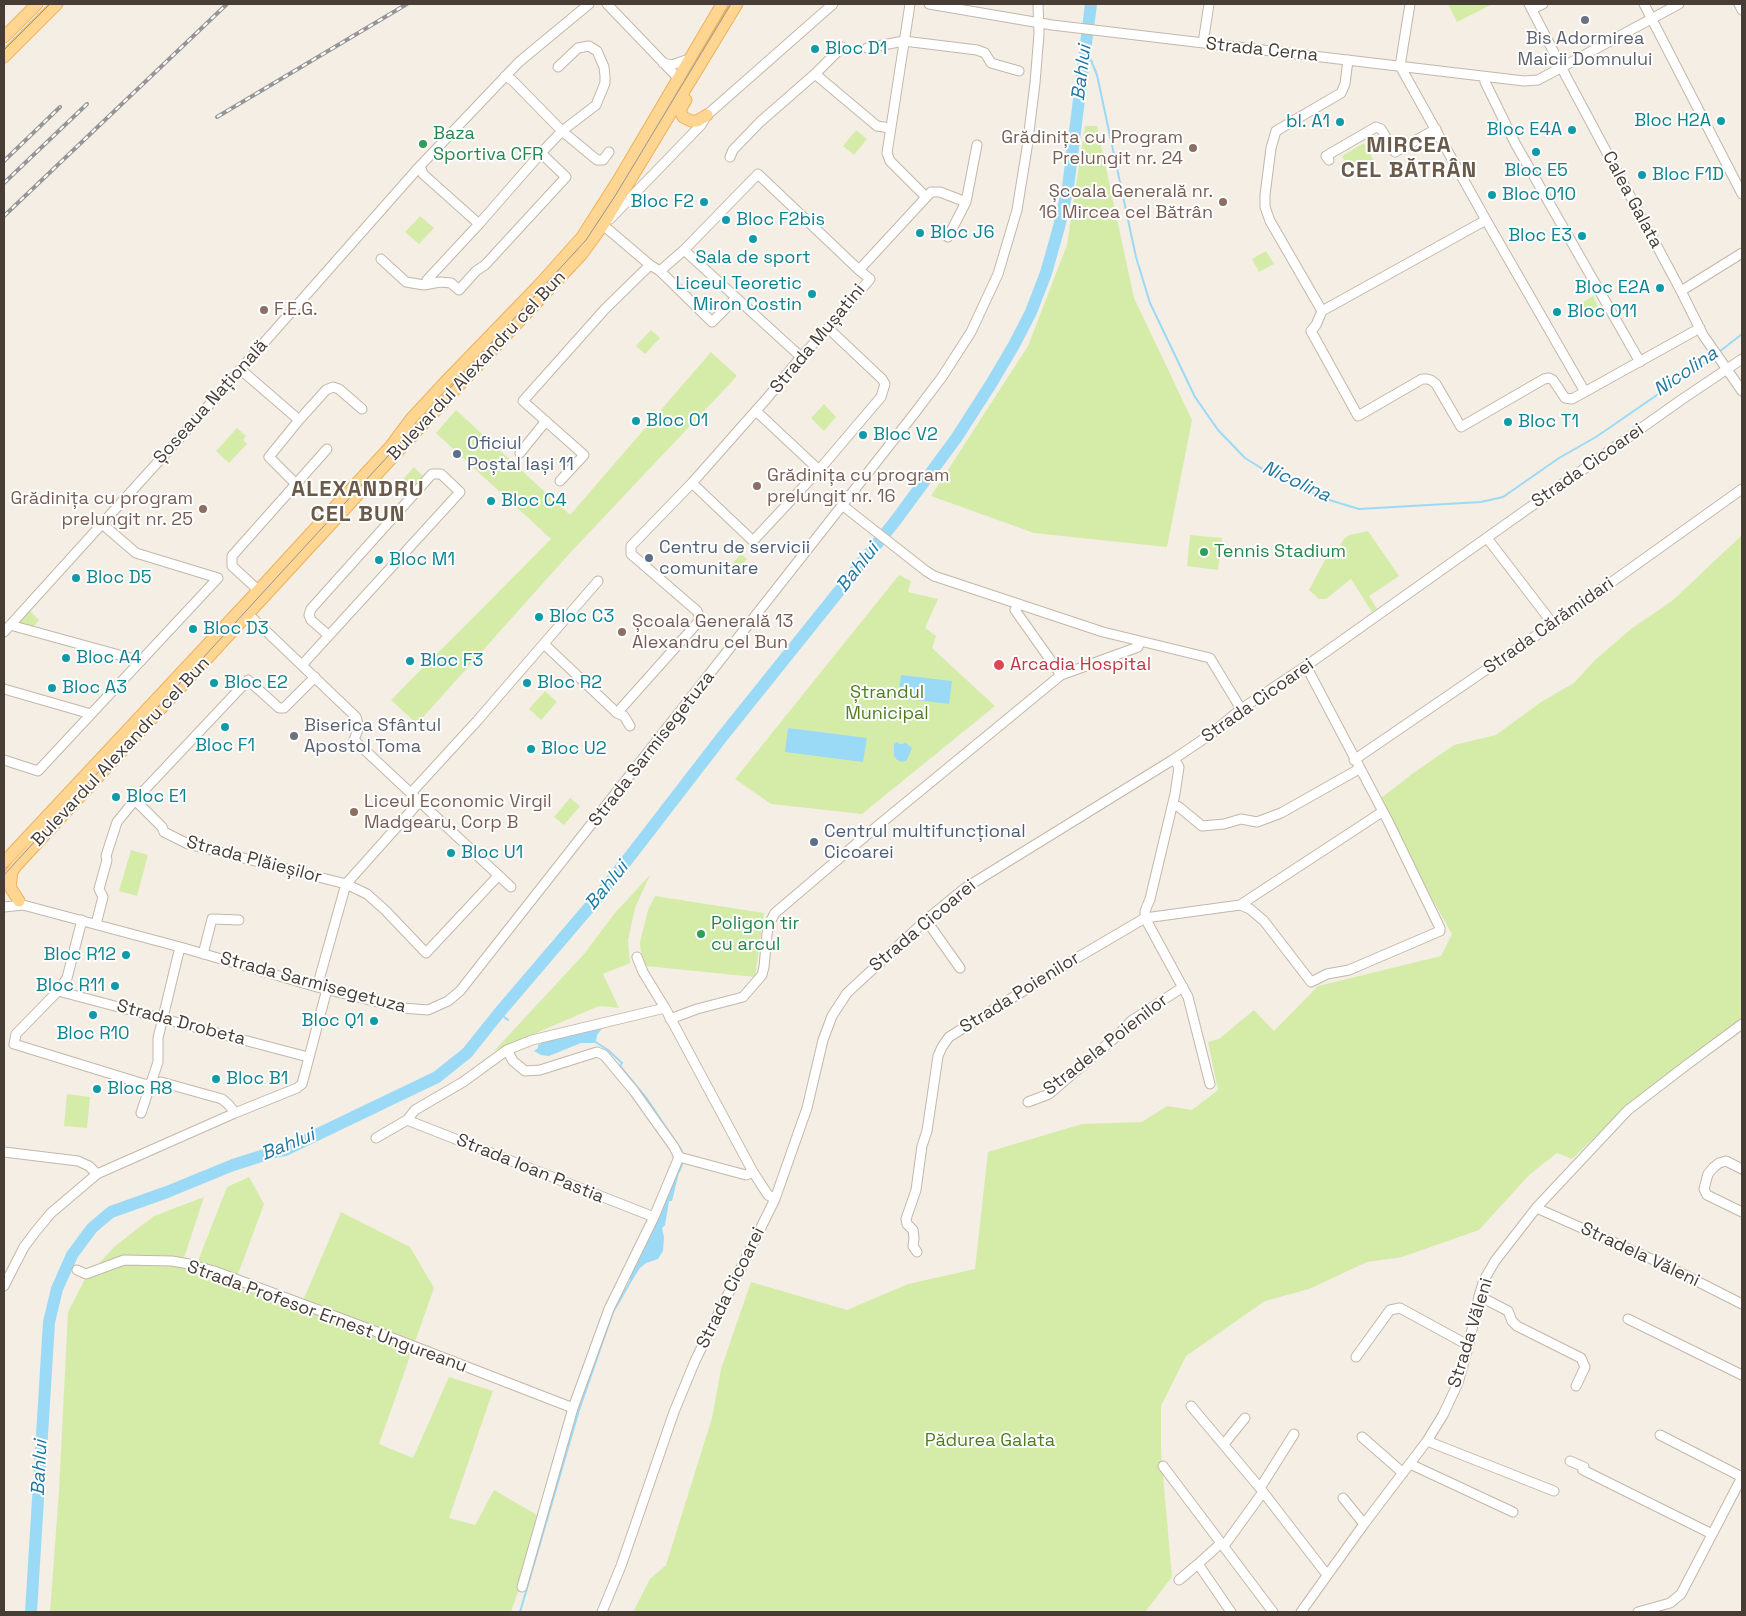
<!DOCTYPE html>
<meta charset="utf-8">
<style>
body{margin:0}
#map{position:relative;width:1746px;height:1616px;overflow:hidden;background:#f4eee4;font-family:"Space Grotesk",sans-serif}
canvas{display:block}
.frame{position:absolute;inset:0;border:5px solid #473d34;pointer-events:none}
</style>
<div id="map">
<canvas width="1746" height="1616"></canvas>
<div class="frame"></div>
</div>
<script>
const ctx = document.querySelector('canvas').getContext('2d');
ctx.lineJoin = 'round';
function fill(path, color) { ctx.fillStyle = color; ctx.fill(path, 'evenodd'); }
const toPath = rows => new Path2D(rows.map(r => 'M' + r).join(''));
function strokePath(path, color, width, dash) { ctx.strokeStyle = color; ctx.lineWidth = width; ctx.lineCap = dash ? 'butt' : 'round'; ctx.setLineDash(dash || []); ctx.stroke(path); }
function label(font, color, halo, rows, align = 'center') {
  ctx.font = font + ' "Space Grotesk",sans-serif'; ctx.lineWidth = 4; ctx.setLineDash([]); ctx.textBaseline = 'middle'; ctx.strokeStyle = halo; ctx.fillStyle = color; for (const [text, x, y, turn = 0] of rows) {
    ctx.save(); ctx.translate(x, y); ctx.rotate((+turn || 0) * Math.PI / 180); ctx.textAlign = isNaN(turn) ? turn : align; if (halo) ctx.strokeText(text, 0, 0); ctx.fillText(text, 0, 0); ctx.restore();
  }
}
fill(toPath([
 [1448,4,1493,4,1457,22],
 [1085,126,1097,126,1134,298,1192,420,1167,547,1034,533,931,496,1028,346,1067,245],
 [856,130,867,139,854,155,843,146],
 [1364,143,1376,164,1353,176,1342,156],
 [420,216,434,228,419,244,405,232],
 [1266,251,1274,264,1259,272,1252,259],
 [1593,296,1598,307,1586,314,1580,304],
 [651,330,660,338,645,354,636,346],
 [711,352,737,376,570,553,417,724,391,700,551,539,436,433,456,410,570,515],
 [824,404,836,417,824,431,811,418],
 [237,428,246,436,243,440,247,444,229,463,216,451],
 [414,467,424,477,413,490,409,491,404,490,398,485],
 [1368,531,1399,576,1369,596,1377,609,1372,612,1351,579,1326,599,1319,599,1309,590,1326,558,1339,548,1343,540,1349,535],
 [1190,535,1222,538,1218,570,1187,566],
 [1742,535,1742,1019,1681,1063,1595,1137,1572,1159,1557,1153,1529,1175,1479,1230,1402,1257,1367,1262,1309,1289,1265,1301,1186,1356,1161,1406,1161,1453,1172,1577,1145,1612,633,1612,650,1579,666,1565,712,1418,721,1369,751,1282,847,1310,908,1284,975,1269,988,1152,1082,1124,1142,1122,1167,1106,1192,1110,1218,1090,1208,1042,1219,1039,1254,1010,1274,1031,1318,986,1441,956,1452,934,1388,821,1381,798,1412,774,1454,745,1496,735,1541,702,1574,683,1595,660,1631,629,1672,601],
 [741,554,747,559,734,574,728,568],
 [899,575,911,581,908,592,938,599,925,628,936,636,932,648,995,706,862,814,771,804,735,779],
 [28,609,39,620,32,628,18,624,18,619],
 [545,691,557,702,541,720,529,709],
 [570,798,580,806,564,825,554,817],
 [131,850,148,855,137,896,119,891],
 [650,875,635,908,628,940,630,963,603,974,619,1008,599,1006,494,1051,584,954,614,914],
 [655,896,764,913,755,977,646,966,641,955,640,942,648,910],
 [67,1094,90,1097,87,1128,64,1126],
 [249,1177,264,1204,234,1285,299,1310,341,1212,410,1247,434,1288,379,1444,413,1458,449,1377,493,1391,449,1518,475,1525,494,1490,537,1515,526,1567,511,1612,50,1612,59,1491,68,1312,85,1279,115,1246,154,1216,204,1197,181,1267,194,1271,227,1187]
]), '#d5eca9');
fill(toPath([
 [901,675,952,681,949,704,898,698],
 [788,728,867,738,863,762,785,752],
 [897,742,900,744,906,743,912,748,907,760,902,762,897,760,894,756,894,744],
 [605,1025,597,1035,596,1042,593,1043,581,1043,549,1056,541,1055,534,1051,538,1048,538,1045,545,1041],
 [680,1168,672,1201,669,1201,665,1225,662,1228,664,1237,663,1251,658,1259,646,1263,640,1268,631,1281,629,1277,673,1173]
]), '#9bdaf6');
strokePath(toPath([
 [1086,48,1097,75,1136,257,1150,303,1195,397,1218,430,1245,458,1261,468,1326,499,1359,509,1481,502,1503,497,1559,458,1596,437,1715,355],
 [1719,352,1742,334],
 [499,1013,508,1020],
 [594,1041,608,1050,622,1063,620,1066,647,1099,675,1141],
 [678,1145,682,1151],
 [679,1172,683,1162],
 [520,1612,579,1410,613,1312,637,1270]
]), '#9bdaf6', 2);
strokePath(toPath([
 [31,1612,49,1322,57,1289,72,1255,92,1228,111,1212,167,1192,233,1165,274,1152,285,1150,437,1077,467,1053,499,1013,604,890,722,737,896,520,957,437,991,384,1014,345,1031,312,1046,273,1059,227,1068,187,1091,4]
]), '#9bdaf6', 12);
const minor = toPath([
 [607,4,679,79],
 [910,4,887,153,890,161,926,197],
 [929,4,1052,25,1524,81,1538,80,1679,4],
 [1529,4,1568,80,1681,291,1703,335,1742,391],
 [1644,4,1742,194],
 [1739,4,1742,10],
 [1532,9,1543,4],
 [1203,43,1209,4],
 [867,48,904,41,977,50,985,53,991,63,1019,71],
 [1348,60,1345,84,1341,93,1276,131,1271,148,1265,195,1265,207,1270,221,1322,311,1486,220],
 [663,63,672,65,689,59],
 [1400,66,1486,220,1585,392],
 [1400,66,1410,4],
 [815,74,877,126,890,128],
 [505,76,512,80,562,131,597,160,603,160,609,152],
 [1485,77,1485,82,1515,143,1640,362],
 [730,157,733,150,760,122,815,74,842,47],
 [1329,160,1326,156,1376,127,1381,129,1395,152,1436,129],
 [420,166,423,174,479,224],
 [610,219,701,125,707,115,833,4],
 [603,225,650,265,660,271,712,322,736,298],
 [948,237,966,202,977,145],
 [684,250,801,357],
 [381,259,406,282,424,285,440,282,451,283,459,290,476,271,485,265,566,177,541,153],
 [660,271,684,250,758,174,859,270],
 [428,284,427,280,479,224,541,153,562,131,596,105,605,83,605,76,604,67,597,51,589,46,578,48,558,67],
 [1681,291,1742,253],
 [1322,311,1316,325,1311,331,1358,416,1422,379,1427,379,1431,380,1436,384,1461,427,1544,379,1549,378,1553,380,1565,398,1572,399,1700,328],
 [240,369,299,420],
 [756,411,819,470],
 [520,453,546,421],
 [560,481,584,455,523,401,605,309,650,265],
 [692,483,753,541,819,470,881,397,885,384,882,379,828,328],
 [296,484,269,457,299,420,326,390,333,387,339,389,362,409],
 [842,505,926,571,934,576,1103,632,1210,658,1241,709],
 [1487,538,1553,624],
 [258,590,232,566,232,556,327,449],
 [1019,604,1015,610,1061,675],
 [244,610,356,717,359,727,354,740,511,887],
 [10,625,141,661],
 [4,632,186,431,420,166,519,62,589,4],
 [544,644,617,713,624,716,630,726],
 [302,665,460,492,441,474,432,474,311,609,309,615,311,620,328,635],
 [4,689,91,714],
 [617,713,699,621,700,618,697,611,631,554,631,546,692,483,768,397,801,357,828,328,870,279,859,270,931,192,940,192,966,202],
 [1174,759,1179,767,1175,794,1150,899,1145,911,1145,918,1188,997,1210,1084],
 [4,760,38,771,218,578,136,553,101,523],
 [1354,760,1553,624,1742,489],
 [411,793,477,721,598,581],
 [135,800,248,680,279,708,284,708,315,677],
 [1173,804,1179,807,1202,826,1224,824,1241,819,1257,822,1281,813,1359,769],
 [1240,905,1250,909,1264,921,1311,982,1327,974,1349,970,1440,931,1440,928,1388,821,1306,666],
 [4,907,23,905,180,947,317,987,402,1008,428,1010,448,1001,460,991,914,414,942,377,971,332,998,274,1017,210,1027,148,1035,83,1039,34,1038,4],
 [82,920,67,978,58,991,16,1034,14,1044,144,1084,152,1085,161,1082,222,1099,229,1105,235,1113],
 [926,920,960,968],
 [96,924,103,897,99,889,107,860,106,856,117,822,135,800,162,827,164,832,188,844,346,884,367,894,385,910,426,953,498,876],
 [203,954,212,919,239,920],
 [637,957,643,972,665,1008,753,1172],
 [317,987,346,884,420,801],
 [58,991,308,1057],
 [670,1019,697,1009,743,997,762,975,764,967,767,934,769,924,775,913,869,833,1061,675,1138,647,1140,641],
 [507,1050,513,1061,525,1071,540,1070,597,1052,604,1055,634,1091,674,1147,679,1157],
 [1028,1102,1049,1094,1118,1035,1131,1021,1183,987],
 [141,1113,158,1062,158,1038,180,947],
 [376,1138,407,1120],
 [4,1152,78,1161,89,1166,97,1174],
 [679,1157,746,1175,753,1172,768,1195,775,1199],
 [1742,1169,1726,1161,1719,1163,1713,1168,1708,1174,1704,1189,1707,1195,1742,1212],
 [1537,1207,1541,1210,1665,1265,1742,1304],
 [654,1217,407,1120,415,1110,463,1082,507,1050,532,1040,665,1008],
 [917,1252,913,1246,914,1238,913,1230,907,1224,906,1219,916,1190,922,1146,927,1131,938,1056,942,1047,949,1037,1070,962,1145,918,1240,905,1382,812],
 [77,1270,86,1274,124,1260,172,1261,189,1264,214,1271,377,1332,573,1408],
 [4,1286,24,1247,36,1231,51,1213,97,1174,235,1113,297,1088,302,1084,327,989],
 [1479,1296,1508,1311,1512,1321,1517,1326,1581,1358,1585,1367,1576,1386],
 [1628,1319,1742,1375],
 [1356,1357,1390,1310,1400,1308,1464,1343,1469,1344],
 [1191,1406,1260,1488,1324,1571,1328,1574],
 [1660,1435,1742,1477],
 [1362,1437,1403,1473],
 [1427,1441,1554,1491],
 [1224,1444,1245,1418],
 [1570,1461,1584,1467,1583,1470,1712,1534],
 [1410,1464,1513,1512],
 [1163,1466,1273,1612],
 [1260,1488,1294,1434],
 [1343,1498,1364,1524],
 [1179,1580,1198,1564],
 [522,1587,573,1408,609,1309,654,1217,679,1157],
 [602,1612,621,1566,674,1412,695,1361,775,1199,807,1108,823,1040,832,1016,847,993,926,920,965,888,1174,759,1211,734,1241,709,1306,666,1681,400,1742,359],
 [1231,1612,1198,1564,1220,1544,1226,1543,1263,1492],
 [1301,1612,1364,1524,1427,1441,1443,1415,1458,1383,1469,1344,1479,1296,1484,1280,1495,1261,1537,1207,1628,1110,1688,1064,1742,1024],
 [1638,1612,1670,1603,1681,1594,1742,1477]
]);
const major = toPath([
 [4,37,37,4],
 [4,57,57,4],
 [686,100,680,110,683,117,691,121,697,121,707,115],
 [4,862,266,582,390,447,411,419,448,379,539,285,582,237,619,179,722,4],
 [12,872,10,887,19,901],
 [4,882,16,866,424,423,582,254,603,225,737,4]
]);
strokePath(minor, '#c3b7a9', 11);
strokePath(major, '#eeb159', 13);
strokePath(minor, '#fff', 9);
strokePath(major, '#ffd592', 11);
strokePath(toPath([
 [4,50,50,4],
 [4,875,586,240,615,196,731,4]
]), '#959595', 1);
const rail = toPath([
 [217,117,407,4],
 [4,161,60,107],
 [4,183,87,104],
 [4,216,227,4]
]);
strokePath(rail, '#959595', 4);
strokePath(rail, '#fff', 2, [5.5]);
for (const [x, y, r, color] of [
 [1585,20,5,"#6b7280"],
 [815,49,5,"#0f9aa8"],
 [1721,121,5,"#0f9aa8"],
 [1340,122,5,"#0f9aa8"],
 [1572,130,5,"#0f9aa8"],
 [423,144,5,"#2e9e5b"],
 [1193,148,5,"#8d6e63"],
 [1536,152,5,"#0f9aa8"],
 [1642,175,5,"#0f9aa8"],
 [1492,195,5,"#0f9aa8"],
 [704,202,5,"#0f9aa8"],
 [1223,202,5,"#8d6e63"],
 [726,220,5,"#0f9aa8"],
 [920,233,5,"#0f9aa8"],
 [1582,236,5,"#0f9aa8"],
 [753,239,5,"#0f9aa8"],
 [1660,288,5,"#0f9aa8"],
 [812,294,5,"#0f9aa8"],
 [264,310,5,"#8d6e63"],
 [1557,312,5,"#0f9aa8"],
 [636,421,5,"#0f9aa8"],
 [1508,422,5,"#0f9aa8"],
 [863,435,5,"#0f9aa8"],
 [457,454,5,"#5c6f8a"],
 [757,486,5,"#8d6e63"],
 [491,501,5,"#0f9aa8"],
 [203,509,5,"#8d6e63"],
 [1204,552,5,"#2e9e5b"],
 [649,558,5,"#5c6f8a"],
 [379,560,5,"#0f9aa8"],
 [76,578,5,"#0f9aa8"],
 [539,617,5,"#0f9aa8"],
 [193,629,5,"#0f9aa8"],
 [622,632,5,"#8d6e63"],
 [66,658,5,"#0f9aa8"],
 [410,661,5,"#0f9aa8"],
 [999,665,6,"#e0444e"],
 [214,683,5,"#0f9aa8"],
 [527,683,5,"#0f9aa8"],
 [52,688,5,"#0f9aa8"],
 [225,727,5,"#0f9aa8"],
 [294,736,5,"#6b7280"],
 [531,749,5,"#0f9aa8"],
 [116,797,5,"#0f9aa8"],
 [354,812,5,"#8d6e63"],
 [814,842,5,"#5c6f8a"],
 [451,853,5,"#0f9aa8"],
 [701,934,5,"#2e9e5b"],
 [126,955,5,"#0f9aa8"],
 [115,986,5,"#0f9aa8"],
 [93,1015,5,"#0f9aa8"],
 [374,1021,5,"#0f9aa8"],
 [216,1079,5,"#0f9aa8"],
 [97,1089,5,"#0f9aa8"]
]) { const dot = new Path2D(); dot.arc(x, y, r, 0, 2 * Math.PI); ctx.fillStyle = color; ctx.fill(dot); strokePath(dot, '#fff', 2); }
label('18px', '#5b616d', '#fff', [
 ["Bis Adormirea",1585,39],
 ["Maicii Domnului",1585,60],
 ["Biserica Sfântul",304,726,"left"],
 ["Apostol Toma",304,747,"left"]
]);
label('18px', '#0d838f', '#fff', [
 ["Bloc D1",825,49],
 ["Bloc H2A",1711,121,"right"],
 ["bl. A1",1330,122,"right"],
 ["Bloc E4A",1562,130,"right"],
 ["Bloc E5",1536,171,"center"],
 ["Bloc F1D",1652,175],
 ["Bloc O10",1502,195],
 ["Bloc F2",694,202,"right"],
 ["Bloc F2bis",736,220],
 ["Bloc J6",930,233],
 ["Bloc E3",1572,236,"right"],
 ["Sala de sport",753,258,"center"],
 ["Liceul Teoretic",802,284,"right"],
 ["Miron Costin",802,305,"right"],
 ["Bloc E2A",1650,288,"right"],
 ["Bloc O11",1567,312],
 ["Bloc O1",646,421],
 ["Bloc T1",1518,422],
 ["Bloc V2",873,435],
 ["Bloc C4",501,501],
 ["Bloc M1",389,560],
 ["Bloc D5",86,578],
 ["Bloc C3",549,617],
 ["Bloc D3",203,629],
 ["Bloc A4",76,658],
 ["Bloc F3",420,661],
 ["Bloc E2",224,683],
 ["Bloc R2",537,683],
 ["Bloc A3",62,688],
 ["Bloc F1",225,746,"center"],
 ["Bloc U2",541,749],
 ["Bloc E1",126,797],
 ["Bloc U1",461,853],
 ["Bloc R12",116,955,"right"],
 ["Bloc R11",105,986,"right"],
 ["Bloc Q1",364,1021,"right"],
 ["Bloc R10",93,1034,"center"],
 ["Bloc B1",226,1079],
 ["Bloc R8",107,1089]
], 'left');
label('18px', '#473d34', '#fff', [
 ["Strada Cerna",1262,50,6],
 ["Calea Galata",1632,200,62],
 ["Strada Mușatini",818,339,-50],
 ["Bulevardul Alexandru cel Bun",477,366,-47],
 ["Șoseaua Națională",211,402,-48],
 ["Strada Cicoarei",1588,466,-35],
 ["Strada Cărămidari",1549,626,-35],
 ["Strada Cicoarei",1258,701,-35],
 ["Strada Sarmisegetuza",652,749,-52],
 ["Bulevardul Alexandru cel Bun",121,752,-47],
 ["Strada Plăieșilor",254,860,15],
 ["Strada Cicoarei",923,926,-40],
 ["Strada Sarmisegetuza",313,983,15],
 ["Strada Poienilor",1020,993,-32],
 ["Strada Drobeta",181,1023,15],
 ["Stradela Poienilor",1106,1045,-38],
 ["Strada Ioan Pastia",530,1169,22],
 ["Stradela Văleni",1640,1255,25],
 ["Strada Cicoarei",731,1288,-64],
 ["Strada Profesor Ernest Ungureanu",327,1317,20],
 ["Strada Văleni",1471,1333,-73]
]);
label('18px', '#27864d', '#fff', [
 ["Baza",433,134],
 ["Sportiva CFR",433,155],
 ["Tennis Stadium",1214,552],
 ["Poligon tir",711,924],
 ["cu arcul",711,945]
], 'left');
label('18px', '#785e54', '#fff', [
 ["Grădinița cu Program",1183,138,"right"],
 ["Prelungit nr. 24",1183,159,"right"],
 ["Școala Generală nr.",1213,192,"right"],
 ["16 Mircea cel Bătrân",1213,213,"right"],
 ["F.E.G.",274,310],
 ["Grădinița cu program",767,476],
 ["prelungit nr. 16",767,497],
 ["Grădinița cu program",193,499,"right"],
 ["prelungit nr. 25",193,520,"right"],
 ["Școala Generală 13",632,622],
 ["Alexandru cel Bun",632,643],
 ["Liceul Economic Virgil",364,802],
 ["Madgearu, Corp B",364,823]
], 'left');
label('18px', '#4e5e75', '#fff', [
 ["Oficiul",467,444],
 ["Poștal Iași 11",467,465],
 ["Centru de servicii",659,548],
 ["comunitare",659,569],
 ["Centrul multifuncțional",824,832],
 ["Cicoarei",824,853]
], 'left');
label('18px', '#be3a42', '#fff', [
 ["Arcadia Hospital",1010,665]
], 'left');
label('18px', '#4e7d22', '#fff', [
 ["Ștrandul",887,693],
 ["Municipal",887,714],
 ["Pădurea Galata",990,1441]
]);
label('italic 19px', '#2179a2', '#fff', [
 ["Bahlui",1082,73,-83],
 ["Nicolina",1686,372,-34],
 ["Nicolina",1296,482,25],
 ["Bahlui",858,568,-52],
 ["Bahlui",607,886,-51],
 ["Bahlui",288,1145,-22],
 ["Bahlui",40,1468,-87]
]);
ctx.letterSpacing = '1px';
label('bold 22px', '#6a5a4a', '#fff', [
 ["MIRCEA",1409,146],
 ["CEL BĂTRÂN",1409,171],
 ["ALEXANDRU",358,490],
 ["CEL BUN",358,515]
]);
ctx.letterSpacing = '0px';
</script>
